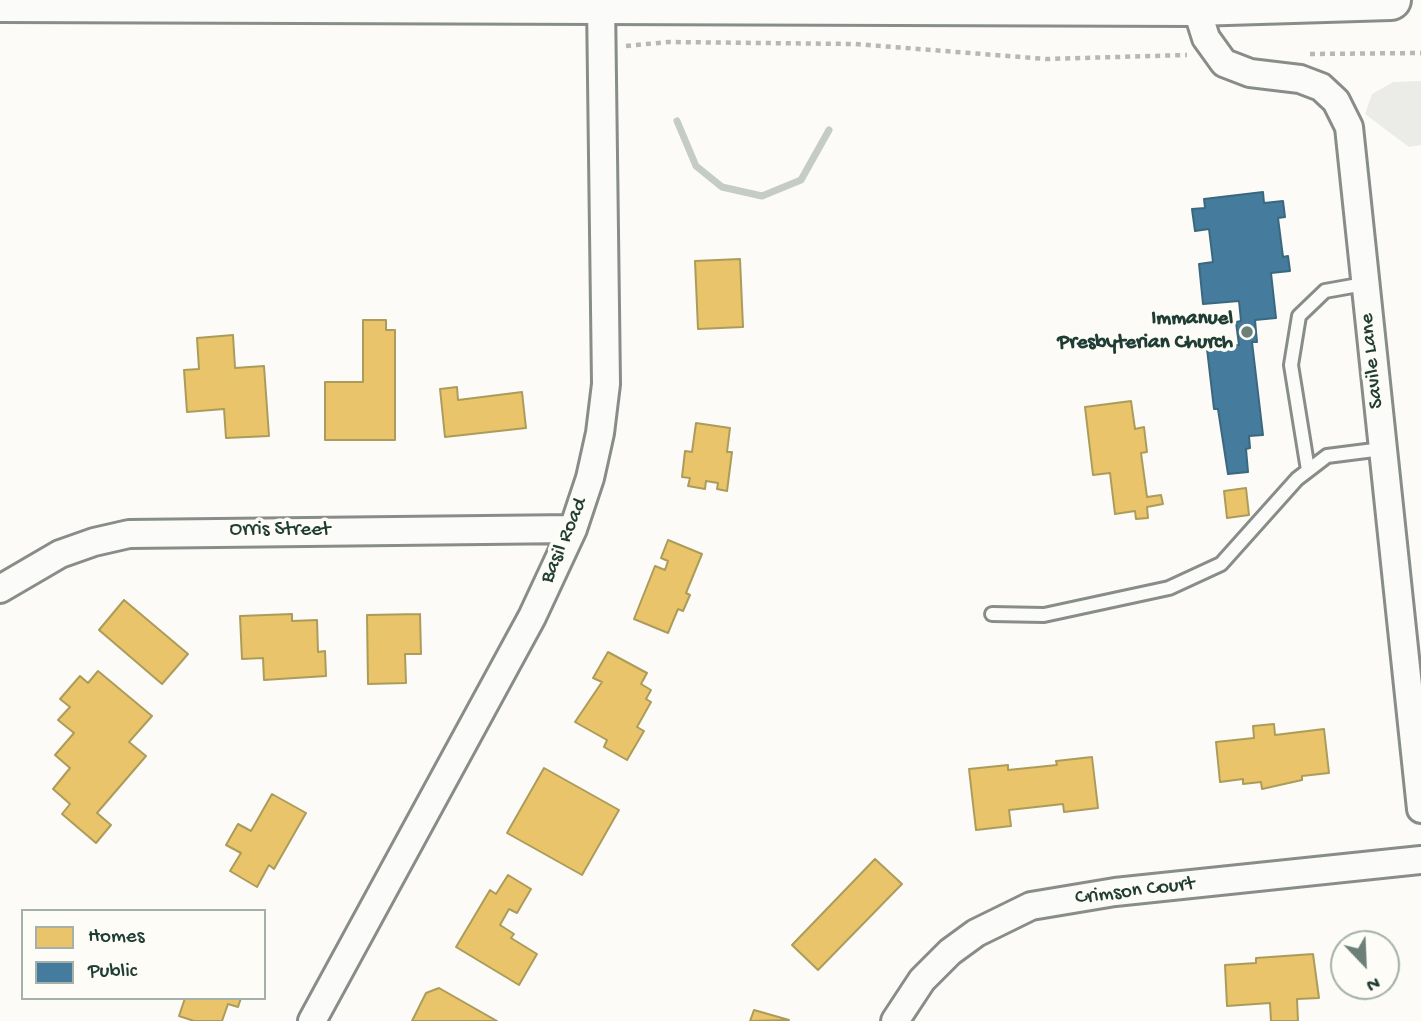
<!DOCTYPE html>
<style>
body{margin:0}
#map{position:relative;width:1421px;height:1021px;overflow:hidden;background:#fcfbf8;font-family:"Gochi Hand",sans-serif}
canvas{display:block}
.legend{position:absolute;left:21px;top:909px;width:245px;height:91px;box-sizing:border-box;background:#fdfcf7;border:2px solid #a4b0a9;margin:0;padding:9px 12px;list-style:none;font-size:21px;color:#1f3d34}
.legend li{display:flex;align-items:center;gap:14px;height:35px}
.legend b{width:35px;border:2px solid #a4b0a9}
.north{position:absolute;left:1330px;top:930px;width:70px;height:70px;box-sizing:border-box;background:#fdfcf7;border:2px solid #a4b0a9;border-radius:50%;rotate:157deg;font-size:19px;font-weight:700;line-height:28px;text-align:center;color:#1f3d34}
.north::after{content:'';display:block;margin:auto;width:24px;height:32px;background:#6c8079;clip-path:polygon(50% 0,100% 100%,50% 72%,0 100%)}
</style>
<div id="map">
<canvas width="1421" height="1021"></canvas>
<ul class="legend">
<li><b style="height:19px;background:#e9c46a"></b>Homes</li>
<li><b style="height:19px;background:#457b9d"></b>Public</li>
</ul>
<div class="north">N</div>
</div>
<script>
const ctx = document.querySelector('canvas').getContext('2d');
ctx.lineJoin = 'round';
function fill(path, color) { ctx.fillStyle = color; ctx.fill(path, 'evenodd'); }
const toPath = rows => new Path2D(rows.map(r => 'M' + r).join(''));
function strokePath(path, color, width, dash) { ctx.strokeStyle = color; ctx.lineWidth = width; ctx.lineCap = dash ? 'butt' : 'round'; ctx.setLineDash(dash || []); ctx.stroke(path); }
function label(font, color, halo, rows, align = 'center') {
  ctx.font = font + ' "Gochi Hand",sans-serif'; ctx.lineWidth = 7; ctx.setLineDash([]); ctx.textBaseline = 'middle'; ctx.strokeStyle = halo; ctx.fillStyle = color; for (const [text, x, y, turn = 0] of rows) {
    ctx.save(); ctx.translate(x, y); ctx.rotate((+turn || 0) * Math.PI / 180); ctx.textAlign = isNaN(turn) ? turn : align; if (halo) ctx.strokeText(text, 0, 0); ctx.fillText(text, 0, 0); ctx.restore();
  }
}
fill(toPath([
 [1421,81,1421,145,1409,147,1365,114,1372,94,1393,82]
]), '#ebece8');
const homes = toPath([
 [740,259,743,327,698,329,695,261,740,259],
 [363,320,386,320,386,330,395,330,395,440,325,440,325,382,363,382,363,320],
 [233,335,235,368,264,366,269,436,226,438,224,409,187,412,184,370,199,369,197,338,233,335],
 [457,387,458,400,522,392,526,428,445,437,440,389,457,387],
 [1131,401,1135,429,1144,427,1147,452,1141,453,1147,497,1161,495,1163,504,1147,507,1148,518,1136,519,1135,511,1115,514,1110,473,1093,475,1085,407,1131,401],
 [696,423,730,428,727,452,732,452,727,491,717,489,718,483,706,481,705,489,688,486,690,478,682,477,685,451,692,452,696,423],
 [1246,488,1249,515,1227,518,1224,491,1246,488],
 [668,540,702,554,686,593,690,595,683,611,678,609,668,633,634,619,655,566,665,570,668,561,661,558,668,540],
 [124,600,188,654,162,684,99,630,124,600],
 [292,614,292,621,317,620,318,652,325,651,326,676,264,680,263,658,242,659,240,616,292,614],
 [420,614,421,654,405,654,406,683,368,684,367,615,420,614],
 [608,652,647,673,641,684,651,690,646,699,651,702,637,727,644,731,627,760,604,747,607,740,575,722,602,682,593,678,608,652],
 [98,671,152,716,129,742,146,756,97,813,111,825,96,843,62,814,70,804,53,789,70,768,55,755,74,733,58,720,70,707,60,699,80,676,88,683,98,671],
 [1274,724,1275,735,1324,729,1329,773,1302,776,1302,780,1262,789,1261,782,1243,784,1243,779,1220,782,1216,742,1254,738,1253,726,1274,724],
 [1092,757,1098,808,1064,812,1063,804,1009,810,1011,826,976,830,969,769,1008,765,1008,770,1057,765,1056,761,1092,757],
 [544,768,619,810,582,875,507,833,544,768],
 [272,794,306,813,274,869,269,865,257,887,230,871,241,853,226,845,238,824,251,831,272,794],
 [875,859,902,884,818,970,792,945,875,859],
 [508,875,531,889,517,913,509,909,500,925,514,934,511,938,537,954,519,985,456,947,490,890,496,894,508,875],
 [1313,954,1319,998,1297,999,1298,1021,1271,1021,1270,1003,1227,1006,1225,965,1256,963,1256,958,1313,954],
 [439,988,497,1021,412,1021,426,993,439,988],
 [185,998,241,998,238,1007,228,1004,222,1021,194,1021,179,1016,185,998],
 [754,1010,789,1020,750,1021,754,1010]
]);
fill(homes, '#e9c46a');
strokePath(homes, '#ac9c5a', 2);
const public = toPath([
 [1263,192,1264,203,1283,201,1285,217,1278,218,1283,257,1288,256,1290,271,1271,273,1276,318,1255,320,1257,342,1252,342,1263,435,1249,436,1250,448,1246,449,1248,472,1228,474,1218,409,1214,409,1207,349,1239,345,1236,322,1241,321,1239,301,1203,304,1199,264,1213,262,1209,229,1195,231,1192,209,1205,208,1204,199,1263,192]
]);
fill(public, '#457b9d');
strokePath(public, '#3a687e', 2);
strokePath(toPath([
 [677,121,696,166,722,187,762,196,801,180,829,130]
]), '#c5ccc6', 7);
const lane = toPath([
 [1308,470,1291,365,1299,316,1325,291,1364,284],
 [992,614,1044,615,1169,588,1221,564,1297,479,1327,456,1382,449]
]);
const street = toPath([
 [1194,0,1206,38,1224,63,1250,73,1300,79,1321,87,1336,101,1349,127,1421,809],
 [0,589,60,554,94,542,129,534,573,529],
 [312,1021,532,617,573,529,590,478,600,433,606,384,601,3],
 [895,1021,922,980,950,952,976,933,1031,906,1115,892,1421,860]
]);
const primary = toPath([
 [0,2,1195,6,1391,0]
]);
strokePath(lane, '#888d8a', 18);
strokePath(street, '#888d8a', 32);
strokePath(primary, '#888d8a', 44);
strokePath(toPath([
 [626,46,668,42,855,44,1046,59,1187,55],
 [1310,54,1421,53]
]), '#b5b8b6', 4.5, [5, 5]);
strokePath(lane, '#fbfbf9', 12);
strokePath(street, '#fbfbf9', 26);
strokePath(primary, '#fbfbf9', 38);
for (const [x, y, r, color] of [
 [1247,332,7,"#6c8079"]
]) { const dot = new Path2D(); dot.arc(x, y, r, 0, 2 * Math.PI); ctx.fillStyle = color; ctx.fill(dot); strokePath(dot, '#fdfcf7', 2.5); }
label('bold 21px', '#1f3d34', '#fdfcf7', [
 ["Immanuel",1233,320],
 ["Presbyterian Church",1233,344]
], 'right');
label('21px', '#1f3d34', '#fdfcf7', [
 ["Savile Lane",1373,361,-96],
 ["Orris Street",280,531],
 ["Basil Road",565,541,-67],
 ["Crimson Court",1135,892,-7]
]);
</script>
